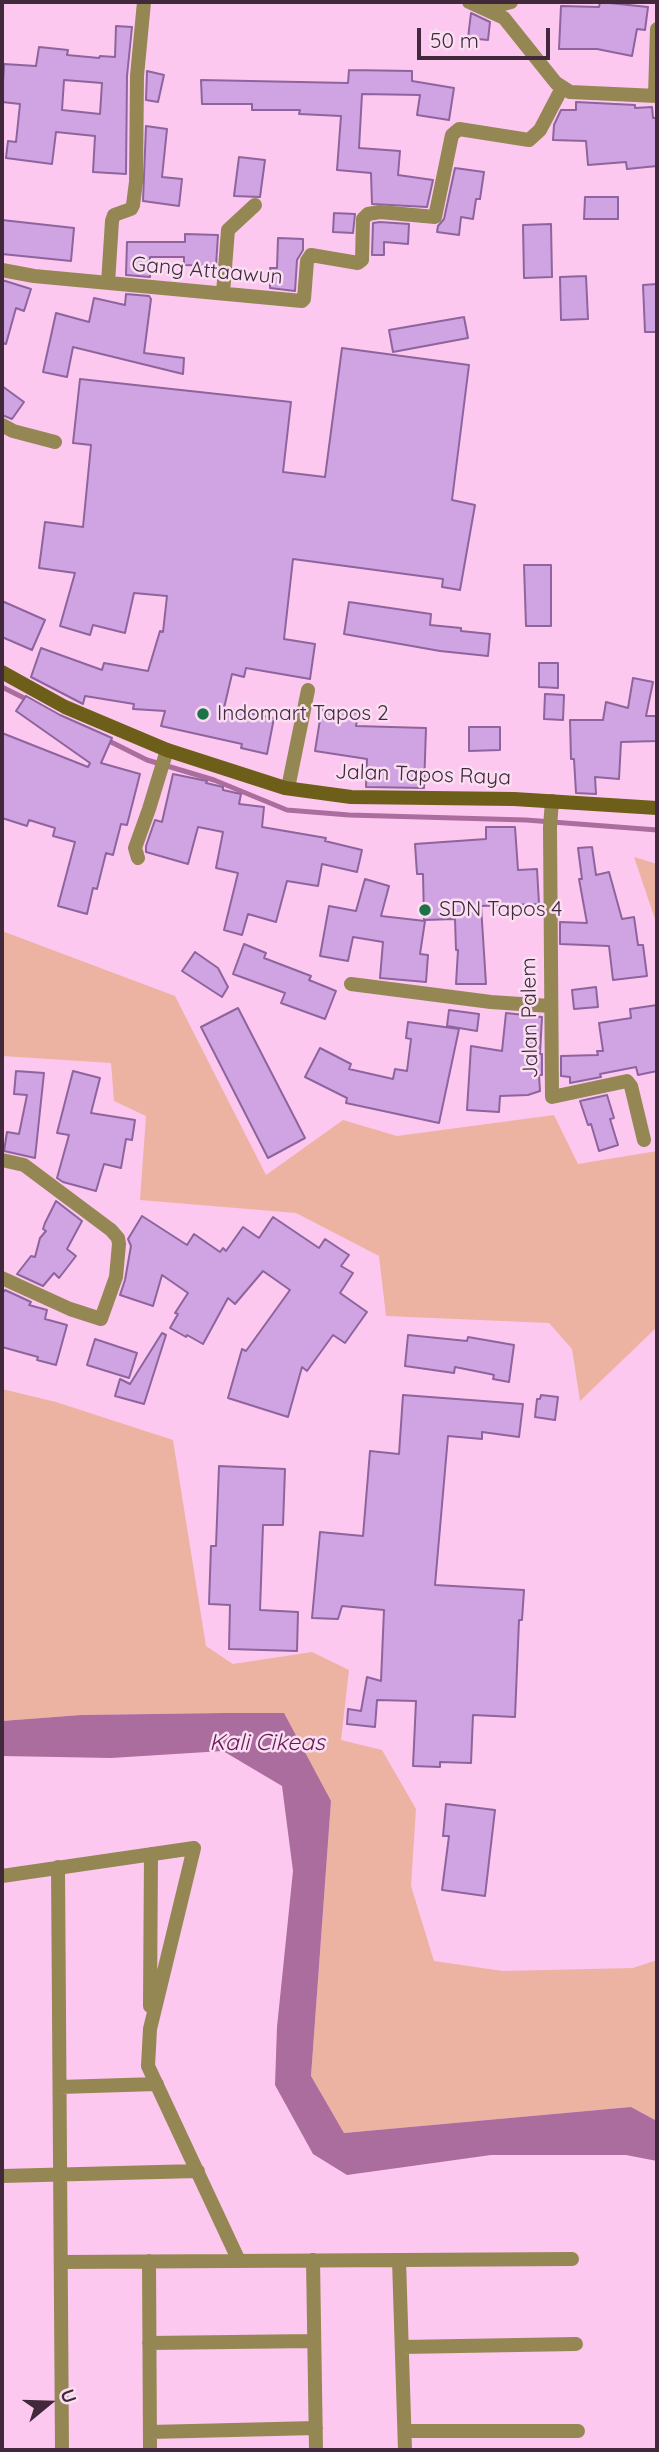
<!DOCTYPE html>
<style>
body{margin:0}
#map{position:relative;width:659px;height:2452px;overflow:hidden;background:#fdc8ef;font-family:Quicksand,sans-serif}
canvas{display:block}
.frame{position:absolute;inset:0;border:4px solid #41283b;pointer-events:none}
.north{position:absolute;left:14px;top:2368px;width:70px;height:70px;-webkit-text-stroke:5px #fadff2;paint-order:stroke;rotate:71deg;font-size:19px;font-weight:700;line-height:28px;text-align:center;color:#41283b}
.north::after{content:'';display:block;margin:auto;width:24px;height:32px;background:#41283b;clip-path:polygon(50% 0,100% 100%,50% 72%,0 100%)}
.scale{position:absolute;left:417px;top:28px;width:133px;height:32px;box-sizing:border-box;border:4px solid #41283b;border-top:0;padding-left:9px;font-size:21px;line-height:24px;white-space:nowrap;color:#41283b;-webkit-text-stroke:5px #fadff2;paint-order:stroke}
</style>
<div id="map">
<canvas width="659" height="2452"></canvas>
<div class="frame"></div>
<div class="north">U</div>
<div class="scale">50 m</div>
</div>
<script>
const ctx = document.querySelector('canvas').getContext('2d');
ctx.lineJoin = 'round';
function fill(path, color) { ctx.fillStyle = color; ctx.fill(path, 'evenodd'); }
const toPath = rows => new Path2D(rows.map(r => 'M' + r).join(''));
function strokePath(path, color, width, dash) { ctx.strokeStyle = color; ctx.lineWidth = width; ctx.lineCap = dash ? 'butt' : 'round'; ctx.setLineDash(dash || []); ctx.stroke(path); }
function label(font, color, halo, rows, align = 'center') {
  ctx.font = font + ' Quicksand,sans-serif'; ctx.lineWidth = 5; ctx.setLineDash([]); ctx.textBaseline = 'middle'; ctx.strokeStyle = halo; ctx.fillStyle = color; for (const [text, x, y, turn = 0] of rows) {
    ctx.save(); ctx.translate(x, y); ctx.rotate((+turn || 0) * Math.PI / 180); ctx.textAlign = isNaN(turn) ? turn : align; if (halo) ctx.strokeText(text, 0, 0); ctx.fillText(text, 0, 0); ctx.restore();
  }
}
fill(toPath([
 [634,857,657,864,657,925],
 [2,931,175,996,266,1175,343,1120,397,1136,554,1115,578,1164,657,1151,657,1327,580,1401,572,1349,549,1323,386,1316,379,1256,296,1213,140,1200,146,1116,114,1101,111,1063,2,1056],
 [2,1389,56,1402,173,1440,206,1646,233,1664,312,1652,349,1670,341,1740,382,1750,416,1809,411,1886,434,1961,503,1971,633,1968,657,1960,657,2121,631,2107,344,2133,311,2076,331,1801,225,1713,81,1715,2,1721]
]), '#ecb3a3');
fill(toPath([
 [225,1713,284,1713,331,1801,311,2076,344,2133,631,2107,657,2121,657,2161,626,2155,491,2155,347,2175,313,2154,275,2085,277,2027,293,1871,282,1786,223,1751,111,1758,2,1756,2,1721,81,1715]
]), '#ab6d9d');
strokePath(toPath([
 [2,687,30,701],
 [105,739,147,760,214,780,287,810,349,815,526,820,657,830]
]), '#ab6d9d', 5);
const building = toPath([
 [600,2,648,7,645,30,637,29,632,56,597,49,559,49,561,6,599,7,600,2],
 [471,13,490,22,488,40,468,38,471,13],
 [116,26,132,27,127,76,126,174,93,172,95,136,56,132,52,164,6,158,8,141,16,142,20,104,2,102,4,64,36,66,39,47,68,50,67,55,99,58,100,56,115,57,116,26],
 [64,80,102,83,100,114,62,110,64,80],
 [349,70,412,71,412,81,454,88,449,120,417,115,420,95,362,94,359,148,400,151,398,175,433,180,427,207,372,204,371,173,337,170,341,116,299,114,300,110,252,110,252,104,202,104,201,80,348,83,349,70],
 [147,71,164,75,158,102,146,100,147,71],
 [576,102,635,105,635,108,652,107,653,118,657,118,657,166,627,169,626,162,588,165,586,141,553,140,554,125,561,110,576,110,576,102],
 [146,126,167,129,162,177,182,179,179,206,143,201,146,126],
 [239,157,265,160,260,197,234,196,239,157],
 [455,168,484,172,480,199,476,199,473,219,461,217,459,235,437,232,438,226,444,219,455,168],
 [585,197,618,197,618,219,584,219,585,197],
 [334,213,355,214,353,233,333,232,334,213],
 [2,220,74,228,71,261,2,254,2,220],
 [380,222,409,224,408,244,384,242,384,255,372,255,373,223,380,222],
 [551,224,552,277,524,278,523,225,551,224],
 [185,234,218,235,216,266,184,265,184,257,150,257,150,277,126,275,127,242,185,242,185,234],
 [278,238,303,239,303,250,297,260,295,291,270,288,270,268,277,268,278,238],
 [586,276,588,319,561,320,560,277,586,276],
 [2,280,31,289,24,311,16,308,6,344,2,343,2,280],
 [657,284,657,332,645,332,643,285,657,284],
 [126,294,149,296,151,299,144,353,184,358,183,374,73,347,67,377,43,372,56,313,89,322,94,298,125,305,126,294],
 [464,317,468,338,393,352,389,330,464,317],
 [342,348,469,365,452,500,475,505,460,590,442,587,443,579,293,559,284,639,315,644,310,679,246,668,244,677,232,674,224,708,274,718,267,754,241,748,242,744,161,726,165,711,133,709,134,704,85,696,83,704,31,677,41,648,102,670,104,663,148,671,160,631,163,632,167,596,134,593,125,633,93,625,90,635,60,626,75,573,39,568,45,522,83,527,91,445,73,443,80,379,291,402,283,472,325,477,342,348],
 [2,386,24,402,12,419,2,415,2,386],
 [524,565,551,565,551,626,526,626,524,565],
 [2,601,45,620,32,650,2,637,2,601],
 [349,602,431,614,430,625,461,628,461,631,490,634,488,656,440,651,344,634,349,602],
 [539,663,558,663,558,688,539,687,539,663],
 [633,678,653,682,646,716,657,716,657,741,621,742,619,779,595,777,596,794,576,793,574,759,571,759,570,720,603,720,606,702,628,708,633,678],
 [545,694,564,695,563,720,544,719,545,694],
 [26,696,60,715,112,738,101,763,140,774,127,825,121,824,113,855,106,853,97,889,93,888,87,914,58,906,75,842,53,836,55,828,29,820,27,826,2,818,2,733,88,767,90,763,16,711,26,696],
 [322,707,358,713,356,726,426,728,424,788,366,787,367,759,315,751,322,707],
 [469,727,500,727,500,750,469,751,469,727],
 [173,774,207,781,206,783,223,787,223,790,241,794,239,804,264,807,262,827,326,838,325,841,362,850,357,872,322,864,318,886,287,881,276,922,248,914,242,935,224,930,238,873,216,868,223,832,198,827,188,864,146,852,146,846,155,820,162,822,173,774],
 [486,827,515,827,518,870,537,869,539,904,481,906,486,984,456,984,458,950,456,950,455,919,424,920,423,874,417,874,415,844,486,839,486,827],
 [592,847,596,875,609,872,622,919,634,917,638,945,643,945,647,976,613,980,609,946,560,944,560,922,587,923,579,879,582,879,578,848,592,847],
 [365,879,389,886,381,916,425,921,420,954,428,955,426,982,380,978,383,942,353,937,348,961,320,956,329,906,356,911,365,879],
 [244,944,266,953,264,958,311,976,309,980,336,991,325,1019,281,1003,285,993,233,974,244,944],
 [195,952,218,968,228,987,222,997,182,971,195,952],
 [596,987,598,1007,574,1009,572,990,596,987],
 [657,1005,657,1071,638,1075,636,1067,600,1074,601,1077,570,1083,570,1077,561,1076,561,1056,598,1055,597,1051,603,1051,599,1023,631,1018,630,1009,657,1005],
 [238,1008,305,1138,268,1158,201,1027,238,1008],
 [449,1010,479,1014,477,1031,447,1026,449,1010],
 [506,1013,542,1017,540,1054,542,1054,542,1075,539,1075,540,1091,528,1095,500,1096,499,1112,467,1110,471,1046,502,1051,506,1013],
 [408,1022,459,1029,439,1123,346,1103,347,1098,305,1077,320,1048,351,1064,349,1069,393,1079,395,1069,407,1071,411,1039,406,1038,408,1022],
 [16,1071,44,1073,35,1158,4,1151,7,1132,19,1134,27,1095,14,1094,16,1071],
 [73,1071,100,1078,91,1113,135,1120,132,1140,126,1139,121,1168,104,1164,96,1191,63,1182,57,1178,69,1135,57,1133,73,1071],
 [607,1095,614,1118,610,1119,618,1145,599,1151,591,1124,588,1125,580,1101,607,1095],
 [56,1201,82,1221,67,1249,76,1256,59,1278,54,1273,43,1286,17,1274,31,1256,35,1257,40,1238,46,1231,43,1229,45,1223,56,1201],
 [142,1216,187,1245,194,1234,220,1252,223,1248,226,1251,243,1227,259,1238,273,1217,319,1248,325,1239,349,1255,341,1266,353,1273,340,1293,367,1312,345,1343,333,1335,307,1371,302,1367,288,1417,228,1398,242,1349,246,1351,290,1290,263,1271,235,1304,228,1298,203,1344,187,1335,186,1337,170,1328,178,1314,175,1313,188,1293,162,1275,153,1306,120,1295,125,1280,131,1246,128,1239,142,1216],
 [5,1290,31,1302,29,1305,47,1310,45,1319,67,1325,56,1365,37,1360,38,1357,2,1347,2,1294,5,1290],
 [162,1333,166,1335,144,1404,115,1396,120,1379,130,1384,162,1333],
 [408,1335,467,1341,468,1337,514,1345,509,1382,493,1379,494,1375,490,1374,455,1367,454,1373,405,1366,408,1335],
 [95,1339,137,1353,129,1378,87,1365,95,1339],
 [403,1395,523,1404,519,1437,482,1432,482,1439,448,1436,435,1585,524,1590,522,1620,519,1620,515,1717,473,1715,471,1763,440,1762,440,1767,413,1766,416,1701,377,1700,375,1727,347,1724,348,1709,361,1711,367,1677,381,1681,384,1610,342,1606,338,1619,312,1618,320,1532,363,1536,370,1451,399,1454,403,1395],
 [541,1395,558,1397,555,1420,535,1417,537,1399,540,1399,541,1395],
 [219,1466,285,1469,283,1525,263,1525,260,1610,298,1612,297,1651,229,1649,230,1605,209,1604,211,1546,216,1546,219,1466],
 [446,1804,495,1810,485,1896,442,1890,449,1836,443,1836,446,1804]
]);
fill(building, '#d0a4e2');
strokePath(building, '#8d649d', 2);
strokePath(toPath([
 [469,2,504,18,556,83,570,92,657,96],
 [486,9,511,2],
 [655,96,657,29],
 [2,270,34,276,302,301,304,299,307,261,311,255,358,263,362,260,363,219,368,214,380,212,435,217,452,135,459,129,529,140,540,130,562,88],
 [108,283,112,221,114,215,131,209,133,205,136,182,137,76,144,2],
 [223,293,228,230,255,205],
 [2,425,13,431,55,442],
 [288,788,308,690],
 [552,801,550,827,552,1097,627,1081,631,1086,644,1140],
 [138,858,135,848,149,809,167,750],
 [351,984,491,1002,550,1006],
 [2,1160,24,1165,111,1230,118,1238,119,1244,116,1277,101,1319,70,1309,2,1278],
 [58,1867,62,2450],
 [2,1876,194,1848,150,2029,148,2066,239,2261],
 [150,2006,151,1854],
 [60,2087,157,2084],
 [2,2176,198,2171],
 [313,2260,316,2450],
 [399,2260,405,2450],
 [149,2261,150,2450],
 [61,2262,572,2259],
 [149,2343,314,2341],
 [402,2347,576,2344],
 [405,2431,578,2431],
 [150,2432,316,2428]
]), '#948753', 14);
strokePath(toPath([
 [2,672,65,707,167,750,285,788,351,797,514,799,657,808]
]), '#6d5e19', 14);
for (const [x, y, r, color] of [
 [203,714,7,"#1c7347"],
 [425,910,7,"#1c7347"]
]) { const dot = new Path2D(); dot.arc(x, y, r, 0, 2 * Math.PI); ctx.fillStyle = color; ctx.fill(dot); strokePath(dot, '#fadff2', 2.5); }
label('21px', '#41283b', '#fadff2', [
 ["Gang Attaawun",207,271,5],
 ["Jalan Tapos Raya",423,775,2],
 ["Jalan Palem",530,1018,-91]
]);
label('21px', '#41283b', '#fadff2', [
 ["Indomart Tapos 2",217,714],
 ["SDN Tapos 4",439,910]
], 'left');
label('italic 23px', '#661a59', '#fadff2', [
 ["Kali Cikeas",267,1743]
]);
</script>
